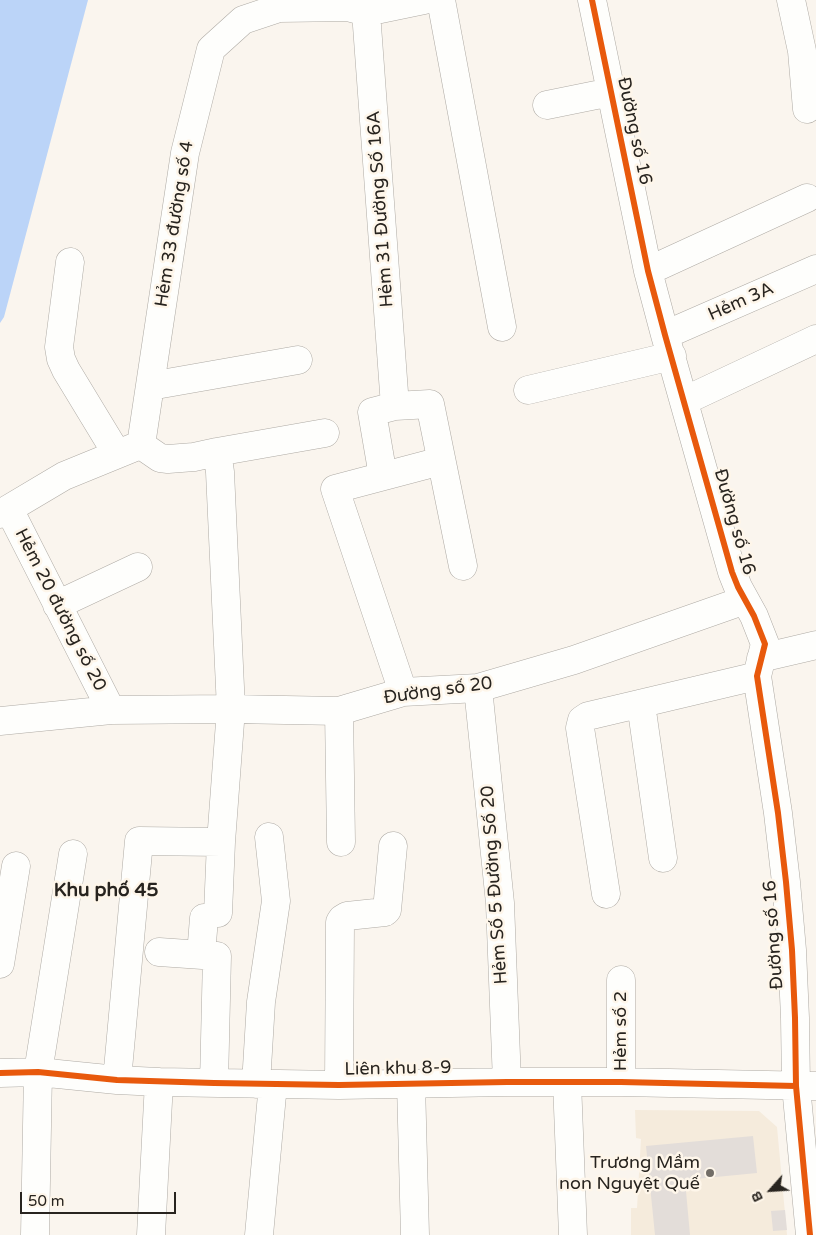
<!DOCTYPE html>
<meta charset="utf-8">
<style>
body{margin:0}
#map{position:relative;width:816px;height:1235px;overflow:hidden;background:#faf5ee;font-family:"Varela Round",sans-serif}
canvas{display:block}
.north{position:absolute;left:746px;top:1165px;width:50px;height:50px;-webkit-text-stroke:4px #fef6ea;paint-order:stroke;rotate:244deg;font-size:14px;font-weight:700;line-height:20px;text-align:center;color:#28241f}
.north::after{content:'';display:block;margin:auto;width:18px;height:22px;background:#28241f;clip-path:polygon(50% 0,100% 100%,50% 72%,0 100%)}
.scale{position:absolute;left:20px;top:1192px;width:156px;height:22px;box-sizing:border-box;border:2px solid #28241f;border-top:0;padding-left:6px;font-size:15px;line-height:18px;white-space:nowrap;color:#28241f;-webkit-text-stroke:4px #fef6ea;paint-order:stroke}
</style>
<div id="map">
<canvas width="816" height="1235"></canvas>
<div class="north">B</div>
<div class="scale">50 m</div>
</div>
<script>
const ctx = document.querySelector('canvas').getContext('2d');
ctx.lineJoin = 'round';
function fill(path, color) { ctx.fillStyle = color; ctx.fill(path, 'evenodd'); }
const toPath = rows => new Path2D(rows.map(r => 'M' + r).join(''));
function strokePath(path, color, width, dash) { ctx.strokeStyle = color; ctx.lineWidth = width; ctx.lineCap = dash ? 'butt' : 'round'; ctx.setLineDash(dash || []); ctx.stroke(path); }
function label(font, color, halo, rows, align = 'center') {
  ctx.font = font + ' "Varela Round",sans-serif'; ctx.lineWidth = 5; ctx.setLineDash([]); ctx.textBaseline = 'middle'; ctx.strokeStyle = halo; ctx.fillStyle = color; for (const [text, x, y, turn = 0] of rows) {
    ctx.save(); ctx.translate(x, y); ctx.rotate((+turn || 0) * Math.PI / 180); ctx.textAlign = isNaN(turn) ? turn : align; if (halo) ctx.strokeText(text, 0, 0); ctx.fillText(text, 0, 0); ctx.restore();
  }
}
fill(toPath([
 [635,1110,759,1111,777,1127,787,1235,631,1235,631,1208,637,1208,641,1139,636,1138]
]), '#f5ebdc');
fill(toPath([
 [0,0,88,0,4,317,0,323]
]), '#bbd4f8');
fill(toPath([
 [753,1136,757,1173,685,1180,690,1235,655,1235,646,1146],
 [785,1210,787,1230,773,1231,771,1211]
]), '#e3ddd9');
const minor = toPath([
 [441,0,502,327],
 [592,0,648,271,665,335,732,572,738,587,754,616,765,644,757,676,778,813,786,882,792,950,795,1018,796,1086,810,1235],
 [791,0,802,51,807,109],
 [366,12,395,406],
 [547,105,611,92],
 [70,262,59,347,61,359,66,370,117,454],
 [648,271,807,198],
 [665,335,816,269],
 [150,386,298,360],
 [528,390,672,356],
 [684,401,816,339],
 [141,445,185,153,211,49,243,20,279,8,348,7,366,12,424,0],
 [141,445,160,458,168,459,194,457,217,452,220,472,231,709,221,842,218,913],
 [217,452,325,433],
 [383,476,372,412,395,406,430,404,463,566],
 [9,509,111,710],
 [0,514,64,476,135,447],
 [57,605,138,567],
 [761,658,816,645],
 [478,688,500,903,507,1082],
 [403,692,335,489,441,461],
 [641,704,663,858],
 [339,711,341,842],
 [0,721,111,710,231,709,339,711,403,692,478,688,574,660,745,600],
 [606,894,580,728,582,720,588,716,757,676],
 [159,952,217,956,214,1083],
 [201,955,204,918],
 [0,964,16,866],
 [0,1073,38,1072,117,1080,159,1082,339,1085,507,1082,621,1082,816,1086],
 [117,1080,139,841,221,842],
 [567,1082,573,1235],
 [621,1082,621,980],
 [256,1084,261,1002,276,901,269,837],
 [411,1084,415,1235],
 [339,1085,340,922,342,919,347,916,385,912,387,910,393,846],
 [35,1235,38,1072,73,854],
 [151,1235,159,1082],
 [259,1235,273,1084]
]);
strokePath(minor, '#aeaaa4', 29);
strokePath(minor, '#fefefc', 28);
strokePath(toPath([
 [592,0,648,271,665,335,732,572,738,587,754,616,765,644,757,676,778,813,786,882,792,950,795,1018,796,1086,810,1235],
 [0,1073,38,1072,117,1080,214,1083,339,1085,507,1082,621,1082,796,1086]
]), '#e8590c', 6);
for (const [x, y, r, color] of [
 [710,1173,5,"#726d67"]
]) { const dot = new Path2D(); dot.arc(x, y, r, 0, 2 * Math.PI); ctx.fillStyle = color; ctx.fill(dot); strokePath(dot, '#fef6ea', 2); }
label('18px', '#28241f', '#fef6ea', [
 ["Đường số 16",634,131,78],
 ["Hẻm 31 Đường Số 16A",381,209,-94],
 ["Hẻm 33 đường số 4",175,224,-81],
 ["Hẻm 3A",741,302,-24],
 ["Đường số 16",734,522,74],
 ["Hẻm 20 đường số 20",60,610,63],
 ["Đường số 20",438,691,-8],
 ["Hẻm Số 5 Đường Số 20",495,885,-94],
 ["Đường số 16",774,935,-94],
 ["Hẻm số 2",621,1031,-90],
 ["Liên khu 8-9",398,1069,-1]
]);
label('18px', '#28241f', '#fef6ea', [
 ["Trương Mầm",700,1163],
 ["non Nguyệt Quế",700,1184]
], 'right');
label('bold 19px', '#28241f', '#fef6ea', [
 ["Khu phố 45",106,891]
]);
</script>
